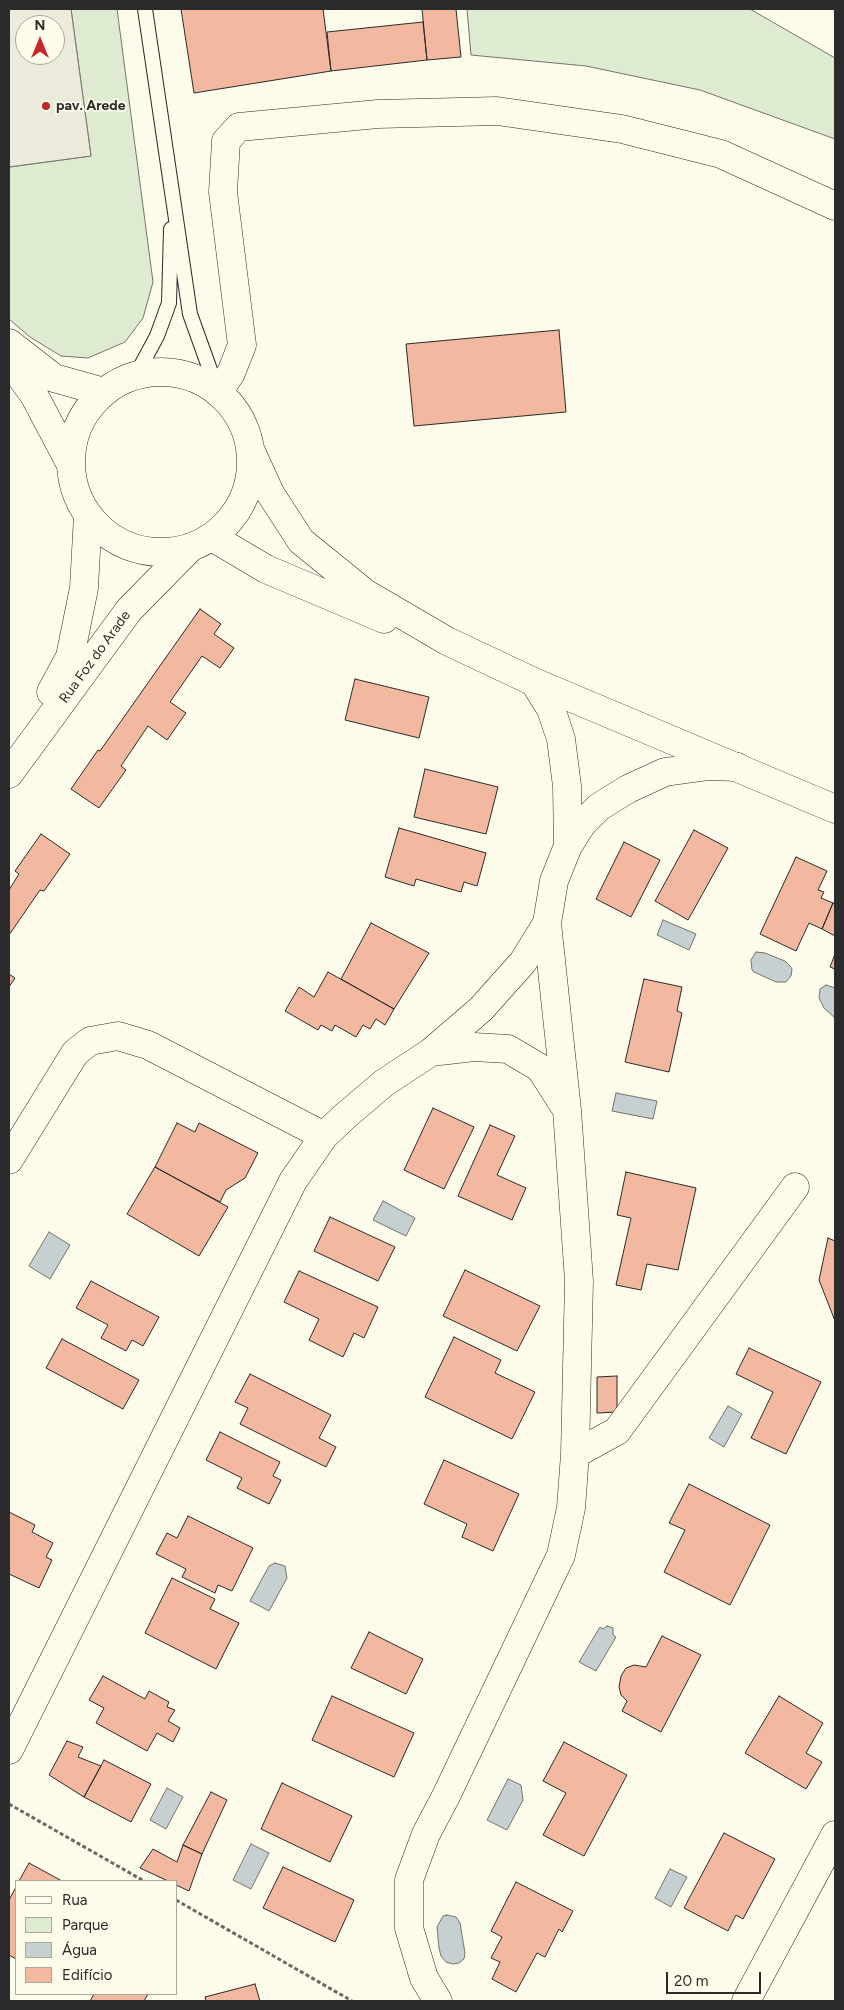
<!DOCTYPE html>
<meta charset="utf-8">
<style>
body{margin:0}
#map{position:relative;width:844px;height:2010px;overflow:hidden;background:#fdfbea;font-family:Figtree,sans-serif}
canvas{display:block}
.frame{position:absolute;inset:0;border:10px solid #2b2b2b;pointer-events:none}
.legend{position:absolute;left:15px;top:1880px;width:162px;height:115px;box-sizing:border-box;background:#fdfbea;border:1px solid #a9a89e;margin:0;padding:6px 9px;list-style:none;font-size:15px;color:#2b2b2b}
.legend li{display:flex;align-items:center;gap:10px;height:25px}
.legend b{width:25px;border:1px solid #a9a89e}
.north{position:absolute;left:15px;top:15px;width:50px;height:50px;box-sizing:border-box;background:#fdfbea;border:1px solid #a9a89e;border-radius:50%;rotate:0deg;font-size:14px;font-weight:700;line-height:20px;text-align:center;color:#2b2b2b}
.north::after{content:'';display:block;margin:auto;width:18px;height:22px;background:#c62828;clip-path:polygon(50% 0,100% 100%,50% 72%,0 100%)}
.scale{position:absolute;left:666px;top:1972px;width:95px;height:22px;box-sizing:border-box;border:2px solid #2b2b2b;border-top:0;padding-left:6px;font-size:15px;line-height:18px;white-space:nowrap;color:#2b2b2b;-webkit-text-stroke:4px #fdfbea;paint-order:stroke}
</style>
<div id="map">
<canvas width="844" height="2010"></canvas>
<div class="frame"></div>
<ul class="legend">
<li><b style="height:6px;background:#fdfbea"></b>Rua</li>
<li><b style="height:14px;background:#deebd1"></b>Parque</li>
<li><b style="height:14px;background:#c7d0d0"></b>Água</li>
<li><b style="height:14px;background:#f2b8a0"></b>Edifício</li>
</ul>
<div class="north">N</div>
<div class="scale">20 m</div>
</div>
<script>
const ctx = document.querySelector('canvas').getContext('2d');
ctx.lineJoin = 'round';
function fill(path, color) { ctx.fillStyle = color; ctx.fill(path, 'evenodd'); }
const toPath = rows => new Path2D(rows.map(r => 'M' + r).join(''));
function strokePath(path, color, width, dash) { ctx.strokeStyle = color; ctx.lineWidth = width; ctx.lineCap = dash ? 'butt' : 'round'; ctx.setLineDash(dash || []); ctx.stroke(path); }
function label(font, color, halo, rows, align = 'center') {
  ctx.font = font + ' Figtree,sans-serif'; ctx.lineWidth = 4; ctx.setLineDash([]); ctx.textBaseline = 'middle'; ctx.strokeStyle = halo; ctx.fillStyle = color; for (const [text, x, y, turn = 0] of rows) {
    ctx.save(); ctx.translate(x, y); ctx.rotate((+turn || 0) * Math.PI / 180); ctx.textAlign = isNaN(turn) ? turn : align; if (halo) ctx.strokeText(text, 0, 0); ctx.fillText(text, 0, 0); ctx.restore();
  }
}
const green = toPath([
 [71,9,117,9,153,282,143,318,125,342,88,358,61,356,30,337,9,319,9,167,91,156,71,9],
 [467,9,750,9,835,58,835,139,700,90,586,66,471,55,467,9]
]);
fill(green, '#deebd1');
strokePath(green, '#74746e', 1);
const parking = toPath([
 [9,9,71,9,91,156,9,167,9,9],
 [25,25,55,25,55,55,25,55,25,25]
]);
fill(parking, '#eceadb');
strokePath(parking, '#74746e', 1);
const water = toPath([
 [663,920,696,934,689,950,657,935,663,920],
 [756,952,765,953,785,961,790,966,792,969,791,976,786,982,776,982,754,972,752,970,751,960,756,952],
 [826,985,835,988,835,1018,824,1008,819,998,820,989,826,985],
 [616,1093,657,1101,653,1119,612,1111,616,1093],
 [383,1201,415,1218,406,1236,373,1220,383,1201],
 [49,1232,70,1245,50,1279,29,1266,49,1232],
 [728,1406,742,1414,724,1447,709,1438,728,1406],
 [275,1563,285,1566,287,1578,269,1611,250,1601,269,1566,275,1563],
 [607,1626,613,1628,613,1635,616,1637,596,1671,579,1662,600,1627,603,1629,607,1626],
 [508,1779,521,1785,523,1800,507,1830,487,1820,508,1779],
 [167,1788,183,1797,166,1829,150,1820,167,1788],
 [251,1844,269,1853,251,1889,233,1880,251,1844],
 [670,1869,687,1877,671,1907,655,1898,670,1869],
 [447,1915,456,1917,460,1923,465,1953,464,1959,459,1963,453,1964,446,1962,441,1956,439,1948,437,1927,443,1916,447,1915]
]);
fill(water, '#c7d0d0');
strokePath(water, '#74746e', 1);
const building = toPath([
 [181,9,323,9,331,71,194,93,181,9],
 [422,9,456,9,461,57,427,60,422,9],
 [423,22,427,60,331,71,327,32,423,22],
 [559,330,566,412,414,426,406,344,559,330],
 [200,609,221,624,214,634,234,648,220,668,202,656,170,702,186,713,167,740,148,726,121,766,126,770,99,808,71,789,98,750,100,751,200,609],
 [355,679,429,697,419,738,345,720,355,679],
 [425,769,498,787,486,834,414,817,425,769],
 [399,828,486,853,477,886,464,882,461,892,416,879,414,886,385,877,399,828],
 [694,830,728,848,688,920,655,901,694,830],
 [41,834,70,854,44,891,40,890,9,935,9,890,19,874,15,871,41,834],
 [624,842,660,860,631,917,596,899,624,842],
 [796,857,827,871,818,890,824,892,821,898,833,903,822,929,809,923,796,951,760,934,796,857],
 [833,903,835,904,835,936,822,929,833,903],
 [371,923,429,953,394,1009,341,979,371,923],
 [835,954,835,969,830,967,835,954],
 [328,972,394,1009,385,1025,376,1019,370,1029,363,1025,356,1037,335,1025,332,1031,321,1025,318,1030,285,1011,299,987,314,997,328,972],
 [9,974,15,978,9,987,9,974],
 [644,979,682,987,677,1011,682,1013,669,1072,625,1062,644,979],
 [433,1108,474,1127,444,1189,404,1170,433,1108],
 [177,1123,195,1132,199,1123,258,1153,245,1178,226,1190,220,1202,155,1167,177,1123],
 [490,1125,515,1136,497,1175,526,1188,512,1220,458,1196,490,1125],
 [155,1167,228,1207,199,1256,127,1214,155,1167],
 [626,1172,696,1188,678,1270,647,1264,641,1290,616,1285,631,1218,617,1215,626,1172],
 [330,1217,395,1247,378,1281,314,1251,330,1217],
 [828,1238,835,1241,835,1321,819,1280,828,1238],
 [465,1270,540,1306,517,1351,443,1316,465,1270],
 [299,1271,378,1307,364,1338,354,1333,343,1357,309,1340,319,1319,284,1302,299,1271],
 [91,1281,159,1317,143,1346,132,1340,126,1351,101,1338,108,1325,76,1308,91,1281],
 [454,1337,501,1360,495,1373,535,1392,512,1439,425,1397,454,1337],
 [62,1339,139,1380,123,1409,46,1368,62,1339],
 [749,1348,821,1382,786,1454,751,1438,773,1392,736,1374,749,1348],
 [250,1374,331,1415,319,1438,336,1447,326,1467,240,1424,248,1408,235,1402,250,1374],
 [617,1376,617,1412,597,1413,597,1377,617,1376],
 [220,1432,280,1462,273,1476,281,1480,269,1504,237,1488,242,1478,206,1460,220,1432],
 [444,1460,519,1494,493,1551,462,1537,467,1524,424,1504,444,1460],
 [689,1484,770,1525,730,1605,664,1572,685,1530,669,1523,689,1484],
 [9,1512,35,1525,32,1532,53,1543,46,1557,52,1560,39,1588,9,1574,9,1512],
 [188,1516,253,1548,232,1591,218,1585,215,1593,182,1577,186,1569,156,1554,167,1533,177,1538,188,1516],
 [172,1578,215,1599,210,1609,239,1623,216,1669,145,1633,172,1578],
 [369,1632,423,1659,406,1694,351,1668,369,1632],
 [662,1636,701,1655,661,1732,622,1711,627,1701,621,1695,619,1687,621,1676,626,1668,634,1665,646,1667,662,1636],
 [103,1676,145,1699,149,1691,169,1702,167,1707,175,1710,168,1721,180,1728,173,1742,157,1733,147,1751,96,1723,104,1708,89,1700,103,1676],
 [332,1696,414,1733,394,1777,312,1740,332,1696],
 [779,1696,823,1723,806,1753,822,1762,806,1789,745,1753,779,1696],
 [67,1741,83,1747,78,1757,101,1766,84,1797,49,1775,67,1741],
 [564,1742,627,1775,584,1856,543,1835,566,1793,543,1781,564,1742],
 [104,1760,151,1784,131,1822,84,1797,104,1760],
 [282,1783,352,1816,330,1862,261,1829,282,1783],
 [211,1792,227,1800,202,1854,183,1845,211,1792],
 [724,1833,775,1859,743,1919,736,1915,728,1931,684,1908,724,1833],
 [183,1845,202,1854,189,1891,176,1885,176,1881,168,1881,140,1868,153,1849,177,1862,183,1845],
 [29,1863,62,1881,19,1881,29,1863],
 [283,1867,354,1900,335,1942,263,1908,283,1867],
 [516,1882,573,1911,562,1932,559,1929,545,1957,537,1953,516,1992,492,1979,500,1962,491,1958,502,1937,491,1931,516,1882],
 [16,1887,16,1959,9,1955,9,1900,16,1887],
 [255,1984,260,2001,206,2001,205,1997,255,1984],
 [94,1994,148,1994,144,2001,90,2001,94,1994]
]);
fill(building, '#f2b8a0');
strokePath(building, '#2b2b2b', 1);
const service = toPath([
 [145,9,190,314,218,392],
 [136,375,157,336,169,303,171,229]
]);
const minor = toPath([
 [218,392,231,373,242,345,223,192,226,141,239,127,378,114,497,111,622,129,721,154,835,206],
 [534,682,551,709,561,739,567,786,568,846],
 [431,1052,474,1047,508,1049,540,1068,563,1104],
 [9,1160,75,1053,90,1041,118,1036,148,1045,324,1136],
 [575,1454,617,1431,795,1187],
 [9,1750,293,1181,324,1136,344,1117,384,1083,431,1052,481,1009,523,962,547,923],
 [438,2001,424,1978,409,1928,409,1880,426,1834,446,1796,561,1555,571,1508,575,1454,579,1281,567,1110,547,923,554,881,568,846,582,824,599,807,628,789,665,772,709,766,737,767],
 [746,2001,835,1835]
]);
const tertiary = toPath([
 [9,343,54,378,104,392],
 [9,361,34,395,70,463],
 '71 462a90 90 0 1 1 180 0a90 90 0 1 1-180 0Z',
 [250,449,270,493,301,541,365,593,447,641,534,682,835,809],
 [212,537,266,569,384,619],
 [51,692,70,657,84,588,88,515],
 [9,774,129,610,191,547]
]);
strokePath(service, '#2b2b2b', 16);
strokePath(minor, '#2b2b2b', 29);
strokePath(tertiary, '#2b2b2b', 29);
strokePath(toPath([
 [9,1804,144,1881],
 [176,1900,352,2001]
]), '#6a6964', 3, [4, 2.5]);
strokePath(service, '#fdfbea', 14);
strokePath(minor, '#fdfbea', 28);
strokePath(tertiary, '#fdfbea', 28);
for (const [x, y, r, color] of [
 [46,106,5,"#c62828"]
]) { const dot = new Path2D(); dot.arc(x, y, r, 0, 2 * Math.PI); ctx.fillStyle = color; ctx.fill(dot); strokePath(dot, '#fdfbea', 2); }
label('bold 14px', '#2b2b2b', '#fdfbea', [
 ["pav. Arede",56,106]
], 'left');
label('14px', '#2b2b2b', '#fdfbea', [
 ["Rua Foz do Arade",95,657,-54]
]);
</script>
